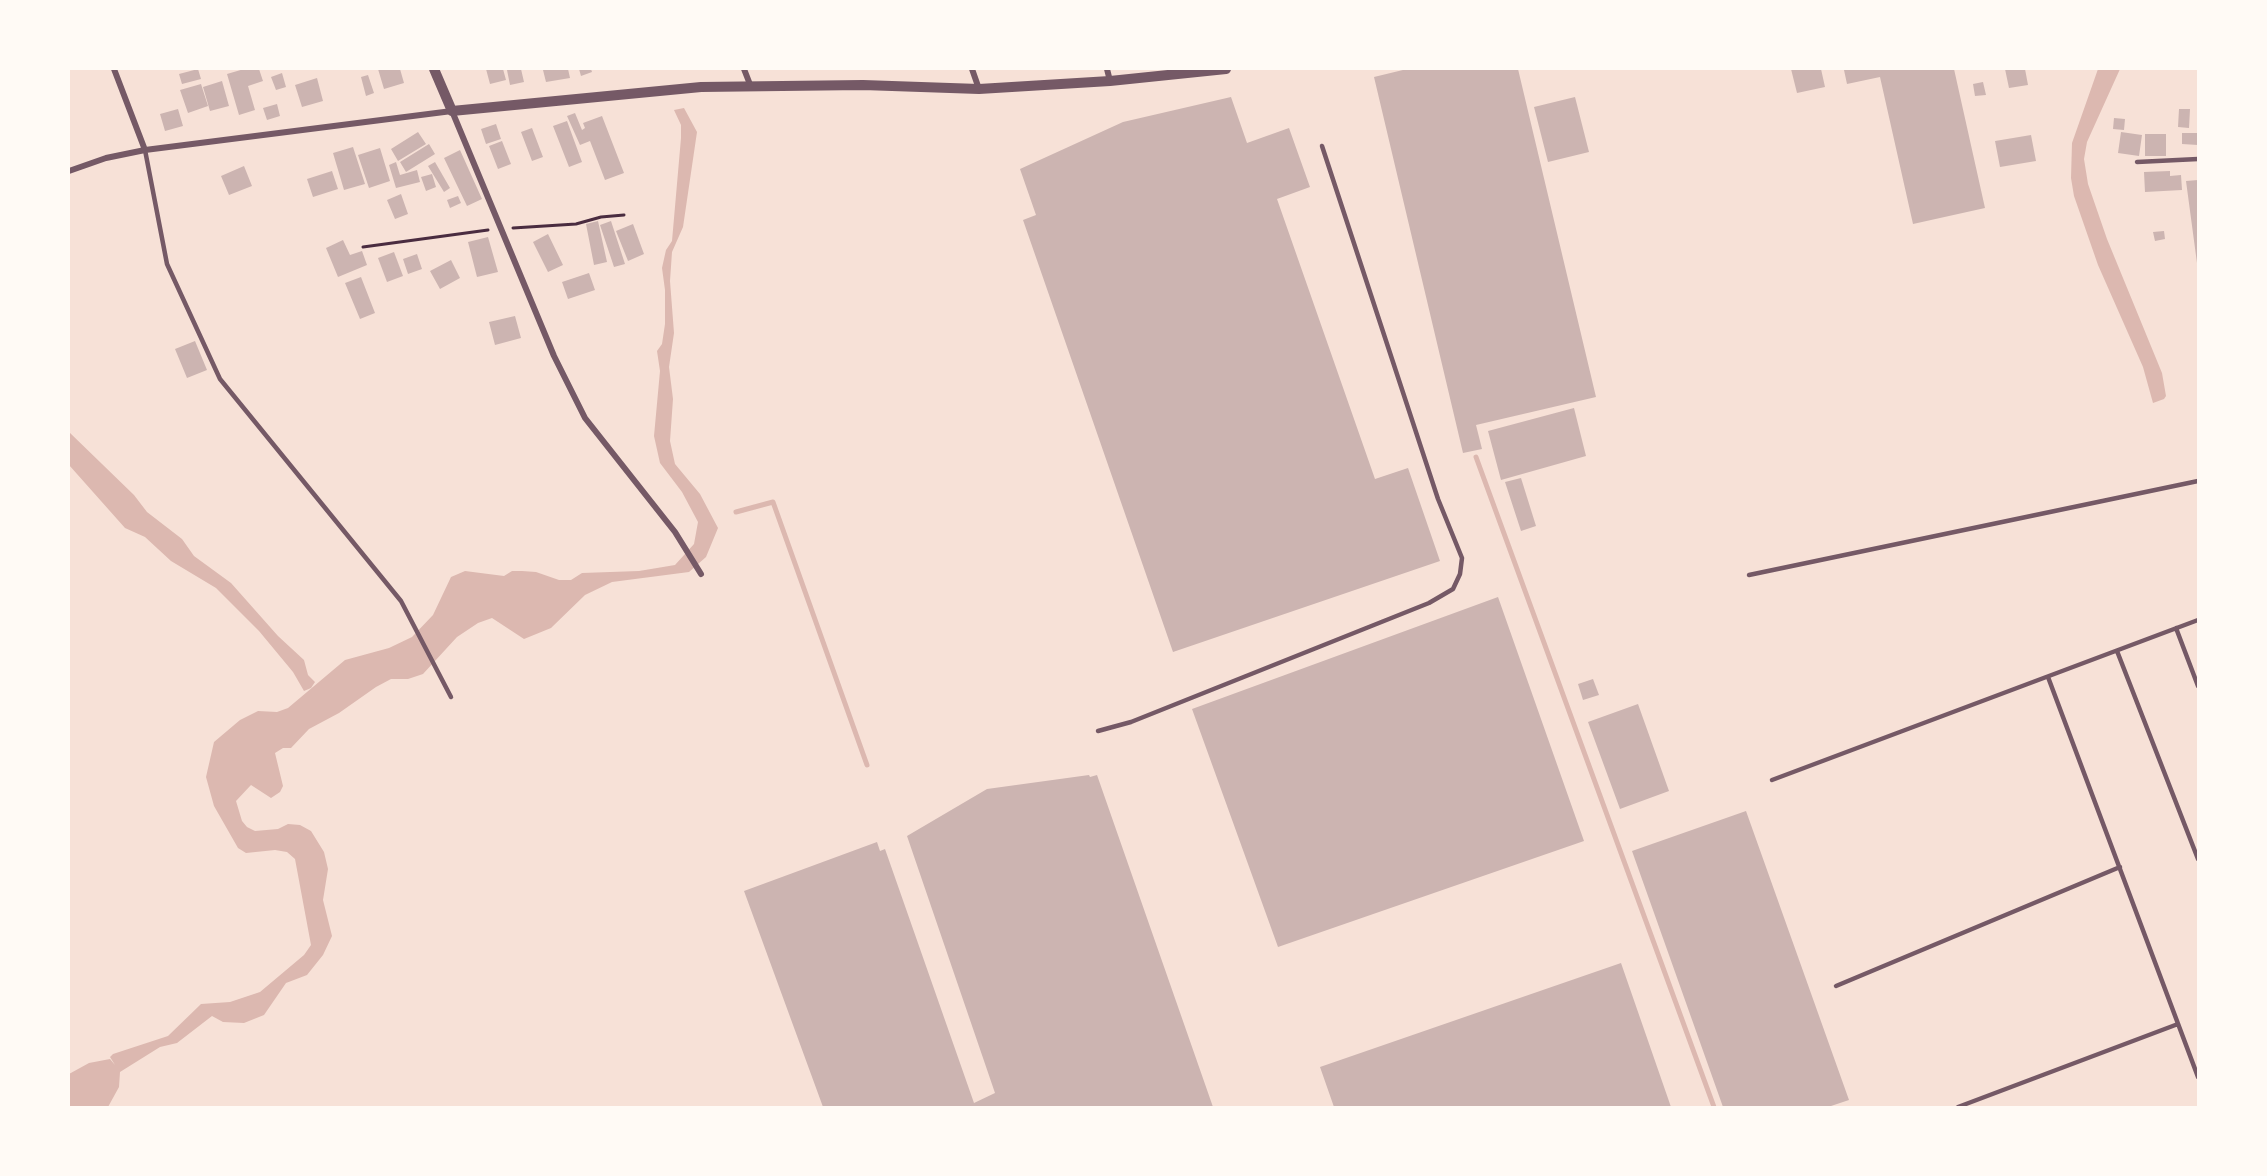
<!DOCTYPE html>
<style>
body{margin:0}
#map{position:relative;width:2267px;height:1176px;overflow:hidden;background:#f7e1d7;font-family:Karla,sans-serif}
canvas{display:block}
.frame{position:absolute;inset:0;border:70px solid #fffaf5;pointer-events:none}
</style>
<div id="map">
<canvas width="2267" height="1176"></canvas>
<div class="frame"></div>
</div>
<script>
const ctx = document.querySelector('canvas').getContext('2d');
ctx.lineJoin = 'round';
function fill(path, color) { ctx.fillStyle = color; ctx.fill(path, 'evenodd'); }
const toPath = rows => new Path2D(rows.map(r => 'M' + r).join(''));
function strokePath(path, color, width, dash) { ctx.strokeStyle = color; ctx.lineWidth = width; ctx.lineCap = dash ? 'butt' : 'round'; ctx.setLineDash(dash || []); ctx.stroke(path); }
fill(toPath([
 [2098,69,2120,69,2087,142,2084,159,2088,184,2107,239,2162,373,2166,396,2164,399,2153,403,2143,367,2098,265,2074,196,2071,178,2072,143],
 [684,108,697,132,683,227,672,252,670,281,674,333,669,367,673,399,670,441,675,464,700,494,718,528,706,557,689,572,612,582,585,595,551,628,524,639,492,618,478,623,457,637,423,674,408,679,391,679,376,687,339,713,309,729,291,748,283,748,275,753,283,786,280,792,271,798,251,785,236,801,242,821,247,827,255,831,278,829,288,824,300,825,311,831,324,852,328,869,323,900,332,936,323,955,307,975,286,983,264,1015,244,1023,223,1022,212,1016,177,1043,160,1047,120,1072,119,1087,108,1107,69,1107,69,1074,89,1063,110,1059,115,1065,110,1057,113,1054,168,1036,201,1004,230,1002,260,992,304,955,311,945,295,859,287,852,275,850,246,853,238,848,214,806,206,777,214,742,240,720,258,711,277,712,288,708,345,660,389,648,412,637,433,615,451,577,465,571,504,576,512,571,522,571,536,572,559,580,571,580,582,573,639,571,675,565,694,544,698,522,682,492,660,463,654,436,660,371,657,351,662,344,665,324,665,290,662,268,666,250,672,241,681,138,681,125,674,110],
 [69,432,134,495,147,512,182,539,194,556,231,583,278,636,304,660,308,675,315,682,311,688,304,691,293,672,259,631,216,588,171,561,145,537,125,528,69,465]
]), '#dcb8b0');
strokePath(toPath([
 [1476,457,1714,1107],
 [736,512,773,502,867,765]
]), '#dcb8b0', 5);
fill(toPath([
 [198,69,201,79,182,84,179,74],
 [244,69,259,69,263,81,248,86,255,110,239,115,227,74],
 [378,69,400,69,404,83,384,89],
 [486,69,503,69,506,80,490,84],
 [521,69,524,82,510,85,507,70],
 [568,69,570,78,546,82,543,70],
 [579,69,591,69,592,72,581,76],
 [1407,69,1518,69,1596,397,1476,425,1482,449,1463,453,1374,77],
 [1791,69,1821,69,1825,87,1797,93],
 [1954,69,1985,208,1913,224,1880,77,1847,84,1844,70],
 [2005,69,2025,69,2028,85,2009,88],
 [282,73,286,87,276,90,271,77],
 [368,75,374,93,366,96,361,77],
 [317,78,323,101,302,107,295,85],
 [222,81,229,106,210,111,203,87],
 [1983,82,1986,95,1975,96,1973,84],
 [201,84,208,106,188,113,180,90],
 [1231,97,1247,143,1289,128,1310,187,1277,199,1375,479,1408,468,1440,561,1173,652,1023,220,1036,215,1020,169,1123,122],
 [1575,97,1589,152,1548,162,1534,107],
 [277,104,280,116,267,120,263,108],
 [178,109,183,126,165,131,160,114],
 [2179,109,2190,109,2189,128,2178,127],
 [575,113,582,130,585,128,583,123,602,116,624,173,605,180,590,141,580,145,567,116],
 [2114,118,2125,119,2124,130,2113,129],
 [567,121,582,162,569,167,553,126],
 [496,124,501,139,486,144,481,129],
 [532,128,543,157,532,161,521,132],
 [418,132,426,144,398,161,391,149],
 [2121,132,2142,135,2139,156,2118,153],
 [2182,133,2198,133,2198,145,2182,144],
 [2145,134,2166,134,2166,156,2145,156],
 [2031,135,2036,161,2000,167,1995,141],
 [502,141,511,164,498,169,489,146],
 [429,144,435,154,406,172,400,162],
 [353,147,365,184,344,190,333,153],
 [380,148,390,181,369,188,358,155],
 [460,150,482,199,467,206,444,158],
 [396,162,400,175,417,170,420,182,396,188,389,165],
 [435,162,450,188,444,192,428,166],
 [244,166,252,186,229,195,221,176],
 [332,171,338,189,313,197,307,179],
 [2170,171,2170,176,2181,175,2182,190,2145,192,2144,172],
 [432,174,436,187,426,191,421,177],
 [2198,180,2198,263,2197,263,2186,181],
 [401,194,408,214,395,219,387,200],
 [458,196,461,203,450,208,447,200],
 [598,221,607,262,594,265,586,224],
 [611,221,625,264,614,267,600,225],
 [633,224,644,254,628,261,616,231],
 [2164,231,2165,239,2155,241,2153,232],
 [548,234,563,265,548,272,533,242],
 [488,237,498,272,477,277,468,242],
 [343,240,350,255,362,251,367,265,338,277,326,248],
 [394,252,403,276,387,282,378,258],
 [417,254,422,269,408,274,403,259],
 [451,260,460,278,440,289,430,271],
 [589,273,595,290,568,299,562,282],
 [361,277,375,313,360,319,345,283],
 [515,316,521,338,495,345,489,322],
 [195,341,207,370,187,378,175,349],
 [1574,408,1586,456,1501,480,1488,431],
 [1521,478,1536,526,1521,531,1505,482],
 [1498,597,1584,841,1278,947,1192,709],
 [1593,679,1599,695,1583,700,1578,684],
 [1638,704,1669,791,1620,809,1588,722],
 [1089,775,1090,777,1097,775,1213,1107,823,1107,744,891,877,842,880,851,885,849,974,1103,995,1093,907,836,987,789],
 [1746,811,1849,1100,1828,1107,1723,1107,1632,851],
 [1621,963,1671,1107,1334,1107,1320,1067]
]), '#ccb4b1');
strokePath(toPath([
 [513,228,576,224,601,217,624,215],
 [363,247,488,230]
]), '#4a2c40', 3);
strokePath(toPath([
 [145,150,167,264,220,379,401,601,451,697],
 [2137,162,2198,159],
 [1749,575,2198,481],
 [2176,628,2198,686],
 [2117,651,2198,859],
 [2048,677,2198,1077],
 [1098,731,1131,722,1429,603,1453,589,1460,574,1462,558,1438,499,1322,146],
 [1772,780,2198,620],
 [1836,986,2120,867],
 [1958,1107,2178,1024]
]), '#755966', 4.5);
strokePath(toPath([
 [114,69,145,150],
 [744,69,751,87],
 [972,69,979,89],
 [1107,69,1110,81],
 [69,171,106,158,145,150,452,111,554,356,585,418,675,532,701,574]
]), '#755966', 6);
strokePath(toPath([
 [434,69,452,111,701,87,863,85,979,89,1110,81,1226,69]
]), '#755966', 10);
</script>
